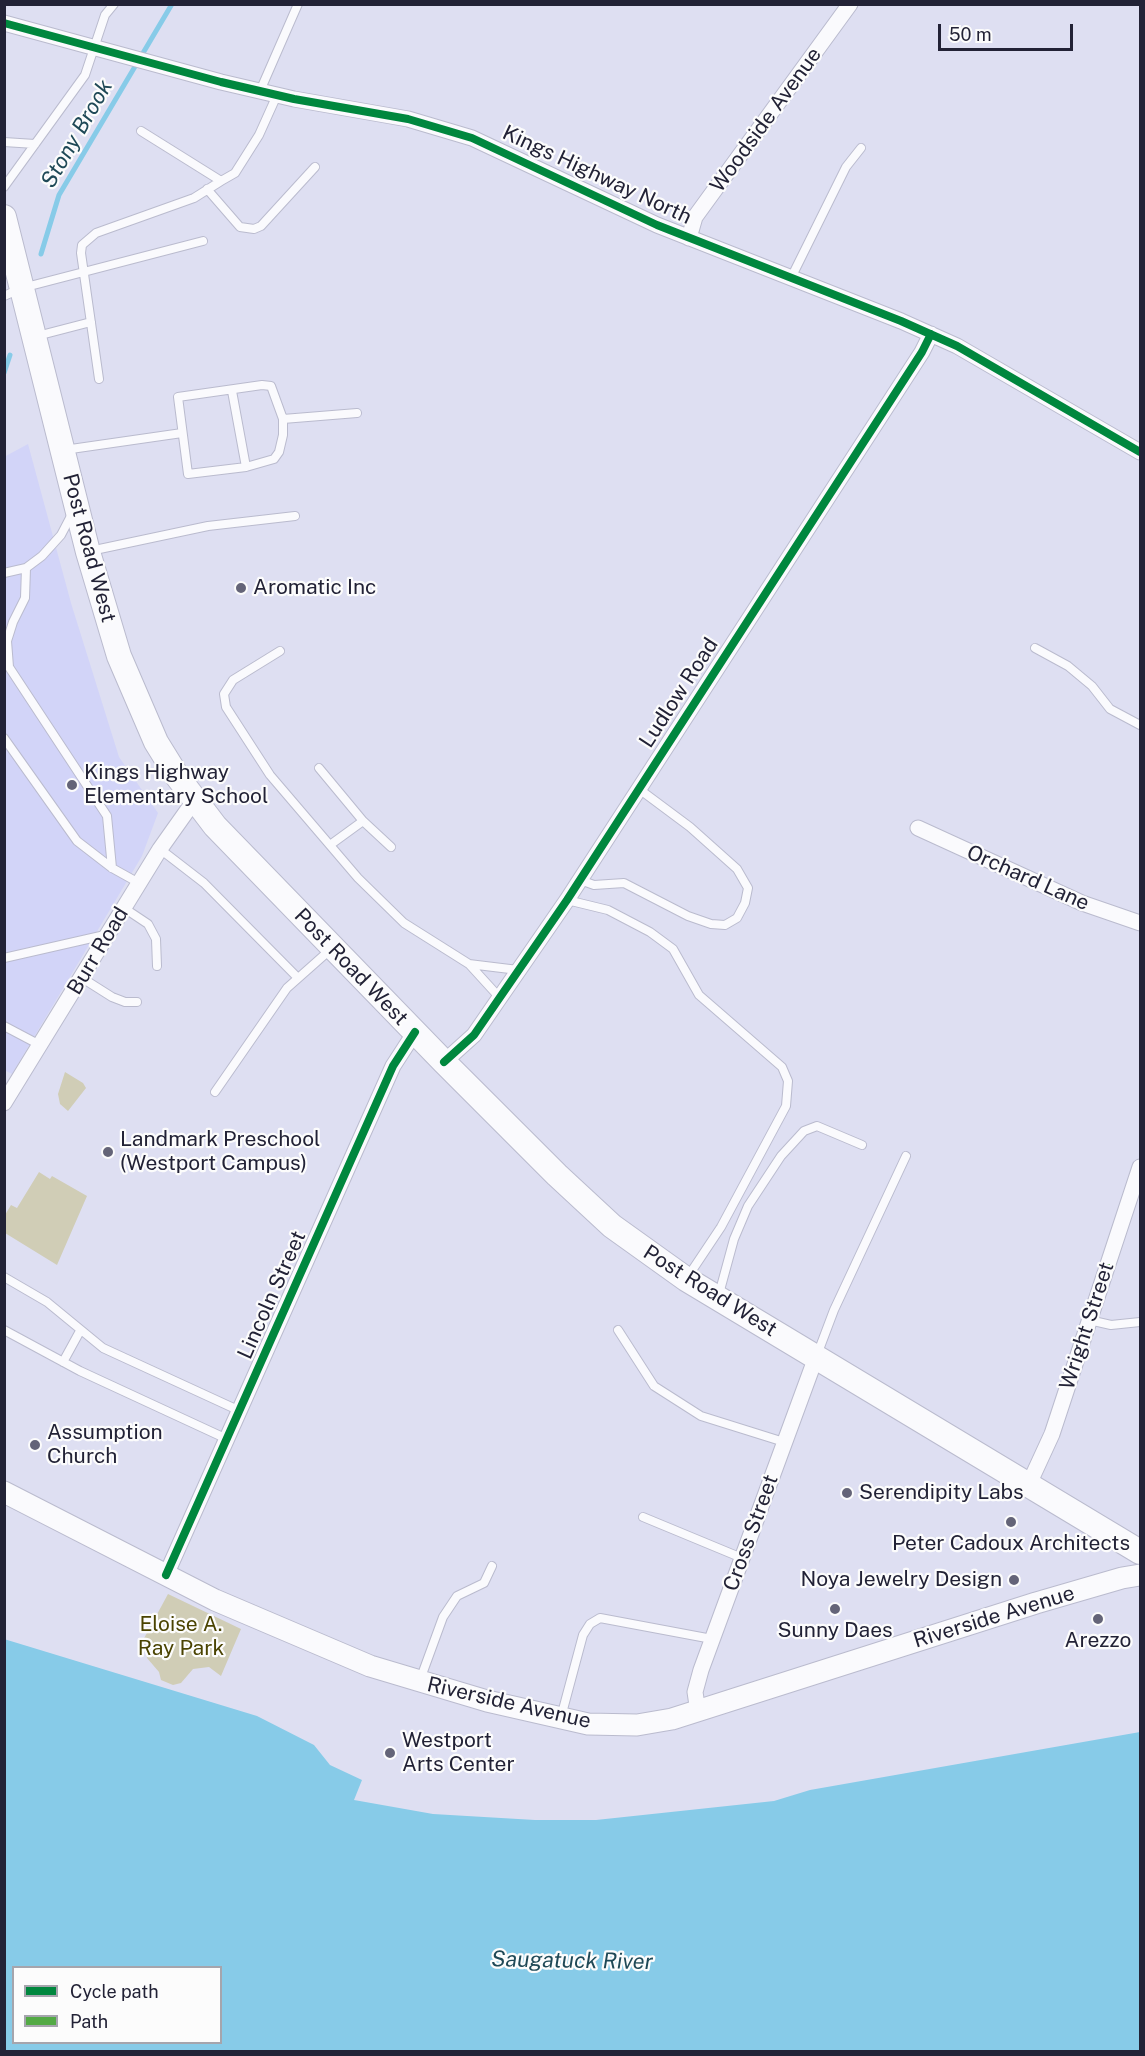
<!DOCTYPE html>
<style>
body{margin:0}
#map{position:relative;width:1145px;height:2056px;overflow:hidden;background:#dedff2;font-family:"Public Sans",sans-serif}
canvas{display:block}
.frame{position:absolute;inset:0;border:6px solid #222236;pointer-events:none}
.legend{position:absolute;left:12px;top:1966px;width:210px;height:78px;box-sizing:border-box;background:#fcfcfc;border:2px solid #a5a5ad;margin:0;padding:8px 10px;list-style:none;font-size:18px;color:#222236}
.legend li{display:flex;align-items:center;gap:12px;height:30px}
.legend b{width:30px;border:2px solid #a5a5ad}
.scale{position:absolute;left:938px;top:24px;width:135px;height:27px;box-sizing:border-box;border:3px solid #222236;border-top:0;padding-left:8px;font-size:18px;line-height:21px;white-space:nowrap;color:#222236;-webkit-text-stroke:4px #fcfcfc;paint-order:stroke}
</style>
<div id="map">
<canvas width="1145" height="2056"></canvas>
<div class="frame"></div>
<ul class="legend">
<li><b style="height:8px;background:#00873e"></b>Cycle path</li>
<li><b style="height:8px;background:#53aa45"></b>Path</li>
</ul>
<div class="scale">50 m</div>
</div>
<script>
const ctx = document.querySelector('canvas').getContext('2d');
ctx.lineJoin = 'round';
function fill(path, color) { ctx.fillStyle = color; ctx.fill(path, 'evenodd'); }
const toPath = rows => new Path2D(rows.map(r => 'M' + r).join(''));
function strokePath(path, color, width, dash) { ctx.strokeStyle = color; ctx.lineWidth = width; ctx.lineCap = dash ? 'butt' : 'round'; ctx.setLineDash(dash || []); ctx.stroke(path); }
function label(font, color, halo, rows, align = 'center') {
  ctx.font = font + ' "Public Sans",sans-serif'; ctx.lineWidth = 4.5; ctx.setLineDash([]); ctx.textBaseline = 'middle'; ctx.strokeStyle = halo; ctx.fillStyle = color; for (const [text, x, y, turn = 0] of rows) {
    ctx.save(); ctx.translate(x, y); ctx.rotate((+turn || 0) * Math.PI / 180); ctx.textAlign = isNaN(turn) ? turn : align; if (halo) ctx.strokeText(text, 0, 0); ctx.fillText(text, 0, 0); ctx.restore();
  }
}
fill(toPath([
 [28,444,71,603,119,757,158,813,142,856,12,1074,4,1070,4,457]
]), '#d2d4f8');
fill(toPath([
 [65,1072,83,1083,86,1088,68,1111,60,1104,58,1094],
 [39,1172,50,1179,52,1176,87,1196,57,1265,5,1233,5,1215,11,1205,17,1208],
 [168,1594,241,1629,221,1676,209,1667,193,1669,181,1683,173,1685,161,1680,159,1672,147,1658,146,1648,142,1642]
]), '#d0cdb6');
fill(toPath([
 [4,1639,257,1716,314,1745,330,1765,362,1780,354,1800,433,1814,535,1820,596,1820,774,1801,810,1790,1140,1732,1140,2051,5,2051],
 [14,1968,220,1968,220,2042,14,2042]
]), '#87cbe8');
strokePath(toPath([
 [41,254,59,195,172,4],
 [4,373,10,355]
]), '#87cbe8', 5);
const lane = toPath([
 [260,91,298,4],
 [141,131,221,181,235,173,259,135,277,95],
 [4,142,35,144],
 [4,187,85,75,105,15,114,4],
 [207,189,240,227,254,229,261,226,315,167],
 [791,278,846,167,861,148],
 [4,296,22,288,203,241],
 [37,336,91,322],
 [99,379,81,253,82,245,96,233,194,198,221,181],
 [262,385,271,386,283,419,283,435,279,452,274,459,246,467,188,474,178,397,262,385],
 [232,391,246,467],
 [283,419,357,413],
 [64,450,182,433],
 [90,551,208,526,295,516],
 [26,568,25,598,13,622,7,641,9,667,107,816,112,868],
 [4,573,26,568,42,556,61,535,72,514],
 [1035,648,1068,666,1092,686,1110,709,1140,725],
 [280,651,233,680,224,694,226,707,270,775,358,878,404,923,469,964,500,998],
 [4,738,77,841,112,868,139,883],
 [319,768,363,821],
 [330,845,363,821,391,847],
 [160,849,204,883,298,978],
 [580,880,594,885,624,883,688,916,711,924,725,925,737,918,745,903,748,888,737,869,690,827,639,789],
 [567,900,608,910,650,932,673,949,699,995,782,1067,788,1081,786,1106,721,1227,689,1275],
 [124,908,148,924,156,939,157,966],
 [4,958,105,935],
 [469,964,518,970],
 [82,978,112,997,125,1002,137,1002],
 [4,1026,40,1045],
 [215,1092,287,988,331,949],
 [4,1277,47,1302,103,1348,240,1411],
 [719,1294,734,1239,748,1206,781,1156,804,1131,817,1126,862,1145],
 [1089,1320,1111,1325,1140,1322],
 [4,1330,80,1371,227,1439],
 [618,1330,654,1386,701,1416,784,1442],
 [817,1355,834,1310,906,1156],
 [63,1362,80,1331],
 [643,1517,742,1558],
 [420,1680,443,1617,457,1596,484,1583,492,1566],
 [561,1717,583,1635,590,1624,600,1618,712,1639]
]);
const street = toPath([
 [4,23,221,82,294,99,408,119,472,138,657,225,901,321,957,346,1140,452],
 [689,238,695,217,850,4],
 [918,828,1082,903,1140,923],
 [444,1062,474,1035,567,900,922,352,931,334],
 [4,1103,160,849,194,801],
 [1029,1484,1052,1434,1140,1167],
 [166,1575,393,1066,415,1032],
 [698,1712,695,1692,701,1670,816,1357]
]);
const secondary = toPath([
 [4,1492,215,1600,370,1666,487,1701,588,1724,637,1725,672,1719,1036,1603,1122,1578,1140,1575]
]);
const primary = toPath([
 [4,217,88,552,119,656,156,742,177,776,215,826,444,1062,557,1175,612,1226,686,1279,1140,1552]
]);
strokePath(lane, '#babbce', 10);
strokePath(street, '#babbce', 17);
strokePath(secondary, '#babbce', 23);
strokePath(primary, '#babbce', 26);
strokePath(lane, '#fafafd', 8);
strokePath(street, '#fafafd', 15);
strokePath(secondary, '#fafafd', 21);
strokePath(primary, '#fafafd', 24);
strokePath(toPath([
 [1107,1265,1107,1264]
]), '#53aa45', 6, [12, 6]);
strokePath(toPath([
 [4,23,221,82,294,99,408,119,472,138,657,225,901,321,957,346,1140,452],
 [444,1062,474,1035,567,900,922,352,931,334],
 [166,1575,393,1066,415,1032]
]), '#00873e', 8);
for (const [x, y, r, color] of [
 [241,588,6,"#646478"],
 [72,785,6,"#646478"],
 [108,1152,6,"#646478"],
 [35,1445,6,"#646478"],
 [847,1493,6,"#646478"],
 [1011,1522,6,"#646478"],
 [1014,1580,6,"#646478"],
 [835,1609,6,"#646478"],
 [1098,1619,6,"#646478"],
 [390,1753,6,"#646478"]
]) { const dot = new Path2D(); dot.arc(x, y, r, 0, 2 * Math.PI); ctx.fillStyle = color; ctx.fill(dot); strokePath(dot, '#fcfcfc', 2); }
label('21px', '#222236', '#fcfcfc', [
 ["Woodside Avenue",766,120,-54],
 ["Kings Highway North",597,175,25],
 ["Post Road West",89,548,75],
 ["Ludlow Road",679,693,-57],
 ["Orchard Lane",1028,878,24],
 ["Burr Road",98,951,-59],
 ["Post Road West",351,967,46],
 ["Post Road West",710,1291,32],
 ["Lincoln Street",272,1295,-66],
 ["Wright Street",1087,1326,-72],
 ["Cross Street",751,1533,-70],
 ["Riverside Avenue",994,1617,-17],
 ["Riverside Avenue",509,1703,13]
]);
label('21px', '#222236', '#fcfcfc', [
 ["Aromatic Inc",253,588],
 ["Kings Highway",84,773],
 ["Elementary School",84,797],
 ["Landmark Preschool",120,1140],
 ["(Westport Campus)",120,1164],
 ["Assumption",47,1433],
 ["Church",47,1457],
 ["Serendipity Labs",859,1493],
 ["Peter Cadoux Architects",1011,1544,"center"],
 ["Noya Jewelry Design",1002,1580,"right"],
 ["Sunny Daes",835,1631,"center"],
 ["Arezzo",1098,1641,"center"],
 ["Westport",402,1741],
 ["Arts Center",402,1765]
], 'left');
label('21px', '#4a4301', '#fcfcfc', [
 ["Eloise A.",181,1625],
 ["Ray Park",181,1649]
]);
label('italic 22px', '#1f4957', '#fcfcfc', [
 ["Stony Brook",77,134,-60],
 ["Saugatuck River",572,1961,1]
]);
</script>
